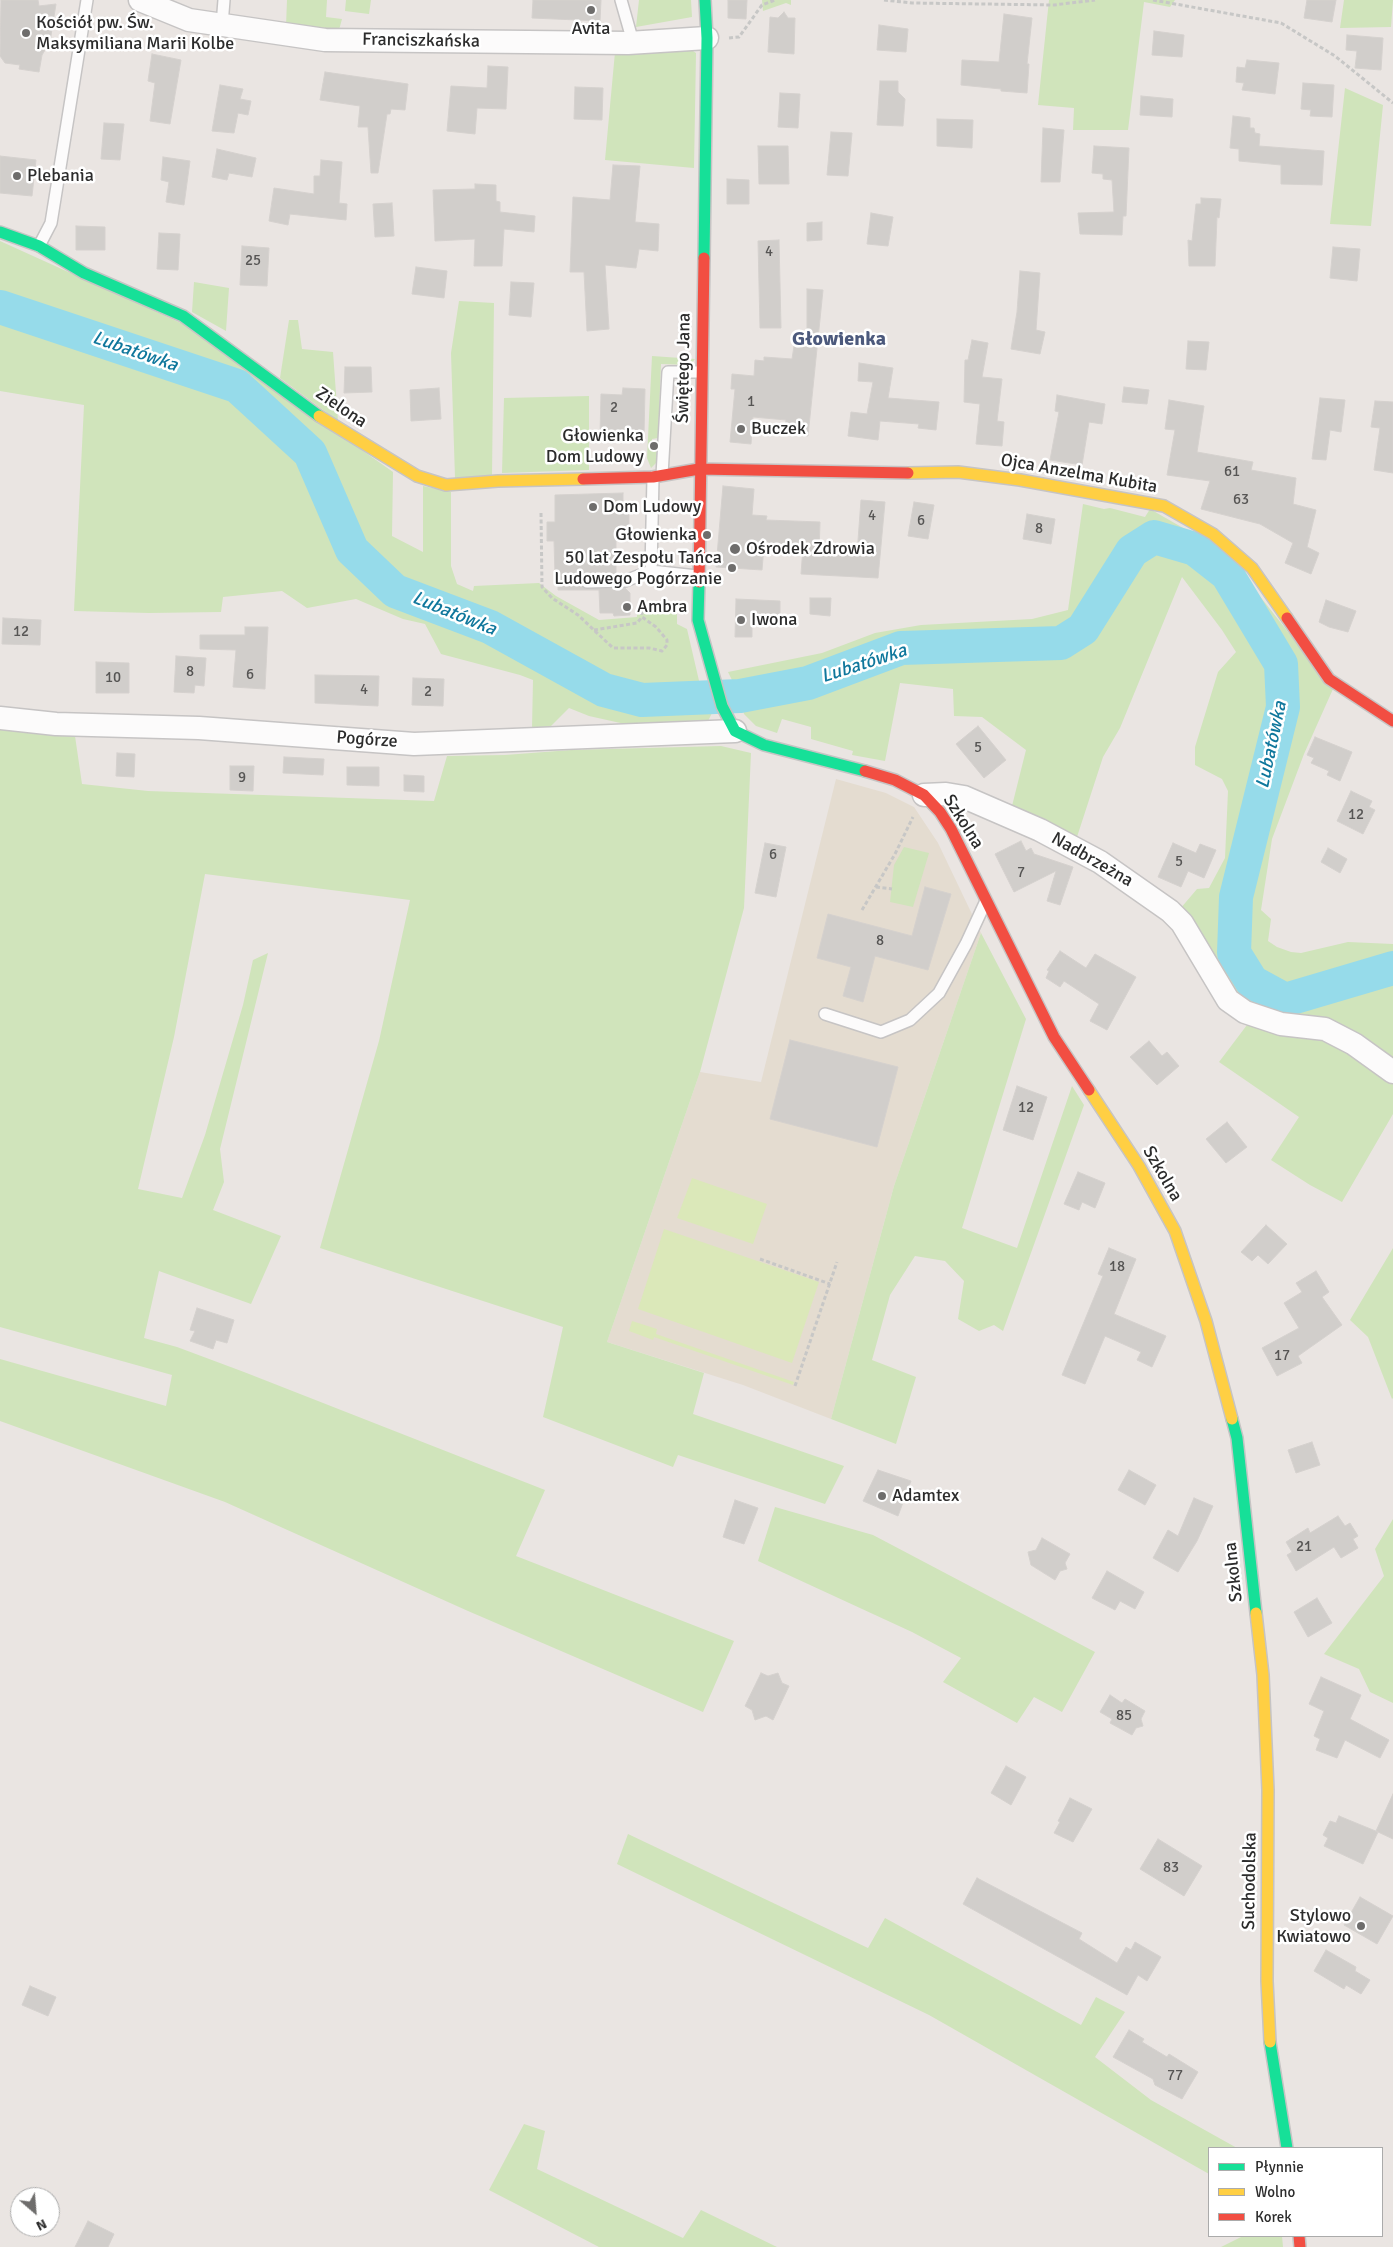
<!DOCTYPE html>
<meta charset="utf-8">
<style>
body{margin:0}
#map{position:relative;width:1393px;height:2247px;overflow:hidden;background:#eae5e2;font-family:Signika,sans-serif}
canvas{display:block}
.legend{position:absolute;left:1208px;top:2147px;width:175px;height:90px;box-sizing:border-box;background:#fff;border:1px solid #ababab;margin:0;padding:6px 9px;list-style:none;font-size:15px;color:#2c2c2c}
.legend li{display:flex;align-items:center;gap:10px;height:25px}
.legend b{width:25px;border:1px solid #ababab}
.north{position:absolute;left:10px;top:2187px;width:50px;height:50px;box-sizing:border-box;background:#fff;border:1px solid #ababab;border-radius:50%;rotate:153deg;font-size:14px;font-weight:700;line-height:20px;text-align:center;color:#2c2c2c}
.north::after{content:'';display:block;margin:auto;width:18px;height:22px;background:#6e6d6c;clip-path:polygon(50% 0,100% 100%,50% 72%,0 100%)}
</style>
<div id="map">
<canvas width="1393" height="2247"></canvas>
<ul class="legend">
<li><b style="height:6px;background:#16e098"></b>Płynnie</li>
<li><b style="height:6px;background:#ffcf43"></b>Wolno</li>
<li><b style="height:6px;background:#f24e42"></b>Korek</li>
</ul>
<div class="north">N</div>
</div>
<script>
const ctx = document.querySelector('canvas').getContext('2d');
ctx.lineJoin = 'round';
function fill(path, color) { ctx.fillStyle = color; ctx.fill(path, 'evenodd'); }
const toPath = rows => new Path2D(rows.map(r => 'M' + r).join(''));
function strokePath(path, color, width, dash) { ctx.strokeStyle = color; ctx.lineWidth = width; ctx.lineCap = dash ? 'butt' : 'round'; ctx.setLineDash(dash || []); ctx.stroke(path); }
function label(font, color, halo, rows, align = 'center') {
  ctx.font = font + ' Signika,sans-serif'; ctx.lineWidth = 5; ctx.setLineDash([]); ctx.textBaseline = 'middle'; ctx.strokeStyle = halo; ctx.fillStyle = color; for (const [text, x, y, turn = 0] of rows) {
    ctx.save(); ctx.translate(x, y); ctx.rotate((+turn || 0) * Math.PI / 180); ctx.textAlign = isNaN(turn) ? turn : align; if (halo) ctx.strokeText(text, 0, 0); ctx.fillText(text, 0, 0); ctx.restore();
  }
}
fill(toPath([
 [836,779,886,793,914,807,938,843,981,933,894,1186,831,1419,743,1385,607,1342,700,1072,761,1082]
]), '#e4dcd0');
fill(toPath([
 [287,0,327,0,326,17,342,19,339,30,286,26],
 [346,0,371,0,369,14,345,11],
 [639,0,691,0,692,17,636,27],
 [762,0,791,0,791,5,786,3,763,11],
 [1049,0,1175,0,1170,7,1144,2,1128,130,1073,130,1074,108,1038,105],
 [1344,0,1393,0,1391,27,1340,28],
 [687,47,696,53,694,168,605,160,615,52],
 [1345,88,1383,105,1371,226,1330,224],
 [0,241,183,324,393,472,392,536,423,552,423,486,451,492,451,566,457,584,473,591,474,586,539,583,556,596,599,620,637,617,637,609,677,608,677,624,687,629,700,685,643,690,598,679,500,621,456,606,451,622,474,627,515,648,574,685,601,698,629,706,652,708,710,707,712,713,706,725,643,728,589,716,569,708,550,727,532,728,533,680,520,675,441,654,425,624,403,619,356,599,307,608,282,591,223,597,221,612,149,613,74,611,84,405,0,391],
 [194,282,229,288,226,331,192,312],
 [459,301,494,303,492,476,455,478,451,353],
 [289,320,298,320,302,349,333,352,338,421,280,378],
 [652,356,695,359,690,365,661,364,658,438,652,439,652,450,657,451,656,463,651,468,647,458],
 [589,396,589,470,502,473,504,398],
 [1083,504,1104,509,1110,508,1145,517,1150,509,1225,552,1333,689,1304,754,1272,839,1261,910,1271,919,1268,941,1277,947,1291,952,1301,953,1348,942,1393,944,1393,1065,1288,1018,1232,996,1180,909,1197,889,1209,888,1225,858,1228,791,1222,779,1195,765,1195,747,1218,672,1236,652,1222,630,1182,577,1120,728,1103,757,1076,840,1011,810,1026,750,982,717,954,716,953,689,900,683,885,761,852,755,853,751,811,739,811,727,782,719,777,733,756,726,744,714,741,704,796,694,885,663,921,656,921,641,880,648,807,675,751,690,733,682,728,672,822,653,875,633,921,625,1032,619,1068,610],
 [0,729,75,736,82,784,148,791,434,801,447,756,505,755,571,750,721,746,751,753,744,908,700,1072,607,1342,704,1373,693,1414,844,1466,825,1504,678,1455,673,1467,543,1417,563,1327,320,1248,379,1041,410,900,205,874,174,1037,138,1189,182,1198,205,1135,243,1005,253,960,268,953,220,1149,224,1182,213,1210,281,1236,251,1304,159,1271,144,1338,177,1347,244,1372,545,1490,516,1556,734,1641,703,1712,468,1611,225,1502,0,1421,0,1359,166,1406,172,1375,0,1327],
 [904,847,929,853,913,907,890,902,894,865],
 [981,933,1026,1019,962,1228,1017,1248,1072,1086,1084,1105,1003,1331,994,1325,979,1331,958,1319,964,1281,945,1261,915,1256,890,1295,872,1360,916,1377,896,1444,831,1419,894,1186],
 [1250,1021,1323,1035,1393,1078,1393,1114,1342,1202,1310,1185,1271,1160,1299,1117,1219,1062],
 [1393,1248,1393,1398,1392,1399,1368,1337,1350,1320],
 [775,1507,873,1535,1095,1652,1062,1712,1034,1697,1017,1723,943,1682,961,1658,912,1632,758,1561],
 [1393,1519,1393,1703,1370,1692,1359,1669,1324,1654,1384,1576,1375,1549],
 [628,1834,868,1948,885,1918,1081,2025,1096,1997,1125,2012,1095,2057,1151,2100,1237,2148,1209,2148,1209,2174,929,2015,617,1864],
 [524,2124,545,2131,537,2169,683,2238,701,2210,777,2247,599,2247,489,2190],
 [1243,2236,1282,2236,1283,2247,1221,2247]
]), '#d0e4bb');
fill(toPath([
 [692,1178,767,1204,753,1244,677,1218],
 [664,1229,819,1282,792,1363,638,1309],
 [632,1321,657,1329,656,1334,794,1382,793,1385,654,1337,653,1340,629,1331]
]), '#dbe8b9');
strokePath(toPath([
 [0,307,237,386,310,453,352,550,395,591,490,627,604,690,642,700,740,696,808,683,901,648,1061,643,1083,629,1132,551,1154,537,1195,549,1227,574,1281,664,1283,707,1236,897,1234,953,1252,982,1285,1000,1393,968]
]), '#96dbea', 34);
const building = toPath([
 [1,0,38,0,39,6,56,4,50,42,42,55,39,72,19,69,20,65,5,63,0,56,1,0],
 [533,0,601,0,600,21,532,18,533,0],
 [728,0,747,0,746,19,728,18,728,0],
 [1307,0,1336,0,1332,22,1304,18,1307,0],
 [784,12,788,18,795,18,794,54,768,52,770,17,778,18,784,12],
 [1004,14,1032,18,1027,64,1029,64,1027,93,1001,91,1001,89,961,85,962,60,999,62,1004,14],
 [879,25,908,29,906,52,877,50,879,25],
 [1154,31,1184,35,1182,57,1152,55,1154,31],
 [1347,35,1383,38,1381,70,1355,68,1357,51,1346,50,1347,35],
 [152,54,181,60,170,124,150,121,155,83,148,81,152,54],
 [1247,60,1279,63,1275,94,1242,90,1244,83,1236,82,1237,67,1245,68,1247,60],
 [488,66,508,67,506,109,477,108,475,134,447,131,451,86,487,88,488,66],
 [325,72,408,84,405,110,391,109,390,114,387,114,378,173,371,173,368,127,358,127,360,106,320,100,325,72],
 [880,81,898,81,898,92,905,99,903,126,877,125,880,81],
 [1303,83,1334,85,1332,117,1310,116,1311,110,1301,109,1303,83],
 [220,85,243,89,240,99,251,101,248,115,238,113,234,133,212,131,220,85],
 [575,87,603,88,602,120,574,119,575,87],
 [780,93,800,94,798,128,778,127,780,93],
 [1141,96,1173,99,1172,117,1140,115,1141,96],
 [1233,116,1250,118,1250,128,1254,128,1255,133,1260,134,1259,146,1324,151,1322,185,1281,184,1281,165,1239,161,1239,149,1230,148,1233,116],
 [937,119,973,120,972,148,937,146,937,119],
 [104,123,124,124,120,160,101,159,104,123],
 [1043,128,1064,130,1060,182,1041,182,1043,128],
 [831,132,852,133,848,176,827,175,831,132],
 [758,146,788,146,789,184,759,184,758,146],
 [1094,146,1129,148,1126,216,1123,216,1122,235,1080,234,1078,213,1114,212,1112,180,1103,179,1103,174,1092,173,1094,146],
 [217,149,256,158,252,177,229,173,227,180,212,177,217,149],
 [0,156,36,160,32,196,0,193,0,156],
 [163,157,190,161,184,205,166,202,169,182,161,180,163,157],
 [321,160,342,162,339,203,347,204,346,220,290,214,288,225,269,221,274,188,314,194,314,176,320,176,321,160],
 [613,165,640,166,635,222,659,224,658,251,639,249,636,268,605,265,609,329,587,331,584,272,570,272,573,197,610,200,613,165],
 [727,179,749,180,749,204,727,204,727,179],
 [475,184,496,185,496,201,500,202,500,212,535,216,534,232,504,229,502,266,474,266,475,239,435,241,433,190,475,189,475,184],
 [1201,198,1221,199,1219,218,1217,217,1215,266,1189,266,1188,240,1192,241,1196,204,1201,204,1201,198],
 [392,203,394,236,375,237,373,204,392,203],
 [871,213,893,217,888,246,867,244,871,213],
 [822,222,822,240,807,241,807,223,822,222],
 [76,226,105,227,105,250,76,250,76,226],
 [159,233,180,234,178,270,157,269,159,233],
 [779,240,781,328,760,328,758,241,779,240],
 [242,246,269,248,267,286,240,285,242,246],
 [1333,247,1360,249,1357,281,1330,278,1333,247],
 [416,267,447,271,444,298,412,294,416,267],
 [1020,271,1040,273,1036,330,1045,332,1040,354,1011,349,1017,312,1020,271],
 [511,282,534,283,531,317,509,315,511,282],
 [807,289,823,290,808,436,784,433,786,420,753,417,751,444,730,442,735,389,731,389,732,374,754,376,755,360,764,361,764,357,792,359,794,346,807,346,807,289],
 [972,340,988,343,982,377,1002,379,997,421,1004,422,1002,446,976,444,980,404,964,402,965,360,968,360,972,340],
 [1188,341,1209,342,1206,370,1186,369,1188,341],
 [859,363,893,368,888,398,939,402,936,430,918,428,919,424,880,421,878,440,848,436,851,412,867,414,873,382,858,381,859,363],
 [345,367,371,367,372,392,344,393,345,367],
 [1124,387,1149,390,1147,404,1122,402,1124,387],
 [439,388,441,419,411,421,410,390,439,388],
 [623,388,645,389,644,436,600,435,601,394,622,395,623,388],
 [1057,395,1105,404,1102,424,1089,422,1082,465,1050,460,1059,412,1055,411,1057,395],
 [1320,398,1345,400,1341,432,1330,430,1326,460,1312,459,1320,398],
 [1169,400,1204,406,1197,452,1253,462,1251,470,1296,478,1293,504,1316,510,1307,547,1319,553,1311,574,1285,563,1293,543,1260,524,1201,509,1210,481,1167,475,1175,430,1165,429,1169,400],
 [1375,401,1393,402,1393,473,1374,470,1380,428,1371,427,1375,401],
 [723,486,754,489,752,515,767,516,766,520,820,522,819,553,857,554,861,500,885,502,878,578,801,574,803,547,764,546,762,570,716,567,723,486],
 [623,493,623,510,629,510,629,541,616,541,616,574,586,575,583,576,580,582,581,586,587,589,625,588,630,593,630,615,614,616,613,613,600,613,599,590,558,590,558,575,555,575,554,541,547,541,547,522,555,522,555,495,623,493],
 [914,502,934,505,928,539,908,536,914,502],
 [1027,514,1055,519,1051,544,1023,539,1027,514],
 [810,598,831,598,830,616,810,614,810,598],
 [736,599,780,601,780,618,752,618,752,637,735,637,736,599],
 [1326,600,1356,611,1348,632,1329,627,1319,622,1326,600],
 [3,618,41,620,40,645,2,644,3,618],
 [245,627,268,627,265,689,233,687,236,650,200,649,200,635,245,635,245,627],
 [176,656,206,658,204,686,195,685,194,693,174,692,176,656],
 [96,662,129,663,129,693,96,693,96,662],
 [315,675,379,676,378,706,315,703,315,675],
 [413,678,444,679,443,706,412,705,413,678],
 [978,726,1006,760,984,778,956,744,978,726],
 [1315,737,1352,752,1340,781,1327,775,1329,771,1311,763,1314,758,1307,755,1315,737],
 [117,753,135,754,134,777,116,776,117,753],
 [284,757,324,759,323,775,283,773,284,757],
 [230,766,254,766,253,791,230,790,230,766],
 [347,767,379,767,379,786,347,785,347,767],
 [404,775,424,776,424,792,404,791,404,775],
 [1351,791,1372,801,1369,807,1375,810,1363,834,1337,821,1351,791],
 [1021,841,1026,851,1031,848,1034,854,1073,867,1060,905,1047,901,1056,871,1014,892,995,854,1021,841],
 [765,843,786,847,776,897,755,893,765,843],
 [1173,843,1196,853,1200,844,1216,850,1204,878,1188,871,1181,887,1158,877,1173,843],
 [1328,848,1347,859,1340,873,1321,862,1328,848],
 [925,887,951,894,928,970,875,956,863,1002,843,996,851,967,817,958,828,914,912,936,925,887],
 [1060,951,1086,968,1095,954,1136,977,1107,1030,1090,1021,1099,1004,1064,981,1060,987,1046,978,1049,971,1047,970,1060,951],
 [790,1040,898,1067,877,1147,770,1119,790,1040],
 [1149,1041,1162,1056,1167,1052,1179,1066,1157,1085,1130,1057,1149,1041],
 [1017,1086,1047,1097,1033,1140,1003,1130,1017,1086],
 [1227,1122,1247,1147,1226,1163,1206,1139,1227,1122],
 [1078,1172,1105,1183,1095,1208,1082,1202,1079,1210,1064,1204,1078,1172],
 [1266,1225,1287,1244,1268,1264,1258,1255,1252,1261,1241,1252,1266,1225],
 [1109,1248,1136,1259,1114,1314,1166,1336,1152,1367,1137,1360,1141,1352,1105,1336,1085,1384,1062,1375,1103,1276,1098,1274,1109,1248],
 [1316,1271,1329,1292,1322,1297,1342,1325,1298,1356,1302,1363,1277,1376,1262,1348,1299,1328,1284,1303,1302,1292,1296,1283,1316,1271],
 [197,1308,234,1320,227,1343,216,1340,213,1349,190,1341,195,1331,190,1330,197,1308],
 [1312,1442,1320,1465,1296,1473,1288,1450,1312,1442],
 [878,1470,911,1481,898,1516,863,1501,878,1470],
 [1129,1470,1156,1485,1145,1505,1118,1490,1129,1470],
 [1194,1498,1213,1506,1197,1541,1178,1572,1153,1558,1168,1530,1178,1536,1194,1498],
 [735,1500,758,1508,744,1544,723,1537,735,1500],
 [1338,1516,1345,1526,1350,1523,1358,1536,1353,1539,1358,1548,1341,1558,1334,1547,1296,1571,1287,1555,1292,1552,1286,1542,1308,1528,1310,1533,1338,1516],
 [1042,1538,1070,1554,1065,1563,1067,1569,1060,1571,1055,1580,1031,1565,1028,1552,1036,1550,1042,1538],
 [1107,1571,1144,1592,1135,1609,1120,1601,1115,1610,1092,1598,1107,1571],
 [1317,1598,1332,1623,1308,1637,1294,1612,1317,1598],
 [761,1673,768,1676,778,1673,782,1683,789,1686,773,1720,766,1716,755,1720,752,1710,745,1706,761,1673],
 [1321,1677,1361,1695,1350,1719,1389,1740,1380,1758,1345,1740,1337,1758,1316,1750,1320,1739,1314,1736,1324,1711,1309,1704,1321,1677],
 [1110,1695,1122,1703,1125,1699,1145,1711,1141,1719,1143,1726,1136,1728,1132,1735,1110,1723,1112,1719,1100,1712,1110,1695],
 [1006,1766,1026,1777,1011,1805,991,1793,1006,1766],
 [1393,1794,1393,1839,1376,1831,1393,1794],
 [1070,1798,1092,1809,1073,1842,1054,1833,1060,1822,1058,1821,1070,1798],
 [1339,1816,1378,1832,1363,1864,1324,1846,1328,1838,1323,1835,1330,1821,1336,1823,1339,1816],
 [1158,1839,1202,1866,1184,1896,1140,1869,1158,1839],
 [977,1878,1082,1933,1079,1939,1117,1963,1126,1947,1131,1950,1135,1942,1161,1957,1147,1981,1138,1975,1127,1995,963,1904,977,1878],
 [1360,1897,1393,1916,1377,1944,1344,1925,1360,1897],
 [1326,1950,1356,1967,1355,1971,1370,1980,1361,1994,1346,1985,1344,1989,1314,1971,1326,1950],
 [30,1986,56,1997,48,2016,22,2005,30,1986],
 [1129,2030,1144,2039,1142,2042,1167,2057,1169,2054,1198,2072,1182,2099,1155,2085,1153,2079,1113,2057,1129,2030],
 [88,2221,114,2234,108,2247,75,2247,88,2221]
]);
fill(building, '#d1cecb');
strokePath(building, '#d5d1ce', 1);
const lane = toPath([
 [621,0,633,42],
 [222,25,224,0],
 [39,246,51,223,87,0],
 [662,475,668,372,701,372],
 [651,571,653,477],
 [587,582,625,581,651,571,697,576],
 [825,1014,881,1032,910,1020,939,993,966,944,985,903]
]);
const street = toPath([
 [140,0,189,20,325,40,628,43,707,38],
 [0,718,56,724,199,728,414,744,735,731],
 [924,795,946,794,964,797,1040,830,1100,862,1170,911,1182,923,1228,1000,1245,1012,1281,1024,1325,1029,1354,1044,1393,1072]
]);
const fast = toPath([
 [0,232,39,246,84,273,183,316,319,416],
 [704,258,707,38,705,0],
 [699,582,698,620,722,706,735,731,764,745,865,771],
 [1232,1419,1237,1438,1256,1613],
 [1270,2042,1287,2148]
]);
const slow = toPath([
 [319,416,417,476,446,485,498,481,583,479],
 [908,473,958,472,1020,480,1164,506,1213,534,1252,568,1287,618],
 [1089,1090,1139,1166,1175,1231,1206,1321,1232,1419],
 [1256,1613,1263,1675,1268,1790,1267,1981,1270,2042]
]);
const jam = toPath([
 [583,479,653,477,699,469,908,473],
 [699,582,704,258],
 [1287,618,1329,679,1393,721],
 [865,771,895,780,924,795,940,812,951,829,1054,1037,1089,1090],
 [1299,2236,1300,2247]
]);
strokePath(lane, '#c6c4c4', 14);
strokePath(street, '#c6c4c4', 25);
strokePath(fast, '#c6c4c4', 14);
strokePath(slow, '#c6c4c4', 14);
strokePath(jam, '#c6c4c4', 14);
strokePath(toPath([
 [884,0,912,3,1054,5,1095,0],
 [1153,0,1281,23,1335,56,1393,103],
 [729,38,739,37,762,5,775,0],
 [541,513,542,587,552,598,578,615,613,648,649,648,662,651,667,645,667,640,656,627,642,617,641,599],
 [594,630,637,623,642,617],
 [876,887,892,889],
 [862,910,895,854,913,817],
 [760,1259,830,1284],
 [795,1386,837,1262]
]), '#c7c7c6', 3, [4, 2.5]);
strokePath(lane, '#fcfbfb', 11);
strokePath(street, '#fcfbfb', 22);
strokePath(fast, '#16e098', 11);
strokePath(slow, '#ffcf43', 11);
strokePath(jam, '#f24e42', 11);
for (const [x, y, r, color] of [
 [591,10,5,"#6e6d6c"],
 [26,33,5,"#6e6d6c"],
 [17,176,5,"#6e6d6c"],
 [741,429,5,"#6e6d6c"],
 [654,446,5,"#6e6d6c"],
 [593,507,5,"#6e6d6c"],
 [707,535,5,"#6e6d6c"],
 [735,549,6,"#6e6d6c"],
 [732,568,5,"#6e6d6c"],
 [627,607,5,"#6e6d6c"],
 [741,620,5,"#6e6d6c"],
 [882,1496,5,"#6e6d6c"],
 [1361,1926,5,"#6e6d6c"]
]) { const dot = new Path2D(); dot.arc(x, y, r, 0, 2 * Math.PI); ctx.fillStyle = color; ctx.fill(dot); strokePath(dot, '#fff', 2); }
label('15px', '#565554', null, [
 ["4",769,252],
 ["25",253,261],
 ["1",751,402],
 ["2",614,408],
 ["61",1232,472],
 ["63",1241,500],
 ["4",872,516],
 ["6",921,521],
 ["8",1039,529],
 ["12",21,632],
 ["8",190,672],
 ["6",250,675],
 ["10",113,678],
 ["4",364,690],
 ["2",428,692],
 ["5",978,748],
 ["9",242,778],
 ["12",1356,815],
 ["6",773,855],
 ["5",1179,862],
 ["7",1021,873],
 ["8",880,941],
 ["12",1026,1108],
 ["18",1117,1267],
 ["17",1282,1356],
 ["21",1304,1547],
 ["85",1124,1716],
 ["83",1171,1868],
 ["77",1175,2076]
]);
label('18px', '#2c2c2c', '#fff', [
 ["Kościół pw. Św.",36,23],
 ["Maksymiliana Marii Kolbe",36,44],
 ["Avita",591,29,"center"],
 ["Plebania",27,176],
 ["Buczek",751,429],
 ["Głowienka",644,436,"right"],
 ["Dom Ludowy",644,457,"right"],
 ["Dom Ludowy",603,507],
 ["Głowienka",697,535,"right"],
 ["Ośrodek Zdrowia",746,549],
 ["50 lat Zespołu Tańca",722,558,"right"],
 ["Ludowego Pogórzanie",722,579,"right"],
 ["Ambra",637,607],
 ["Iwona",751,620],
 ["Adamtex",892,1496],
 ["Stylowo",1351,1916,"right"],
 ["Kwiatowo",1351,1937,"right"]
], 'left');
label('18px', '#2c2c2c', '#fff', [
 ["Franciszkańska",421,41,1],
 ["Świętego Jana",684,368,-89],
 ["Zielona",341,408,34],
 ["Ojca Anzelma Kubita",1079,474,10],
 ["Pogórze",367,740,4],
 ["Szkolna",963,822,58],
 ["Nadbrzeżna",1092,860,30],
 ["Szkolna",1162,1174,60],
 ["Szkolna",1234,1572,-96],
 ["Suchodolska",1250,1881,-89]
]);
label('italic 19px', '#0f779c', '#fff', [
 ["Lubatówka",135,352,19],
 ["Lubatówka",454,614,22],
 ["Lubatówka",864,664,-18],
 ["Lubatówka",1272,745,-78]
]);
label('bold 20px', '#4c597c', '#fff', [
 ["Głowienka",839,340]
]);
</script>
